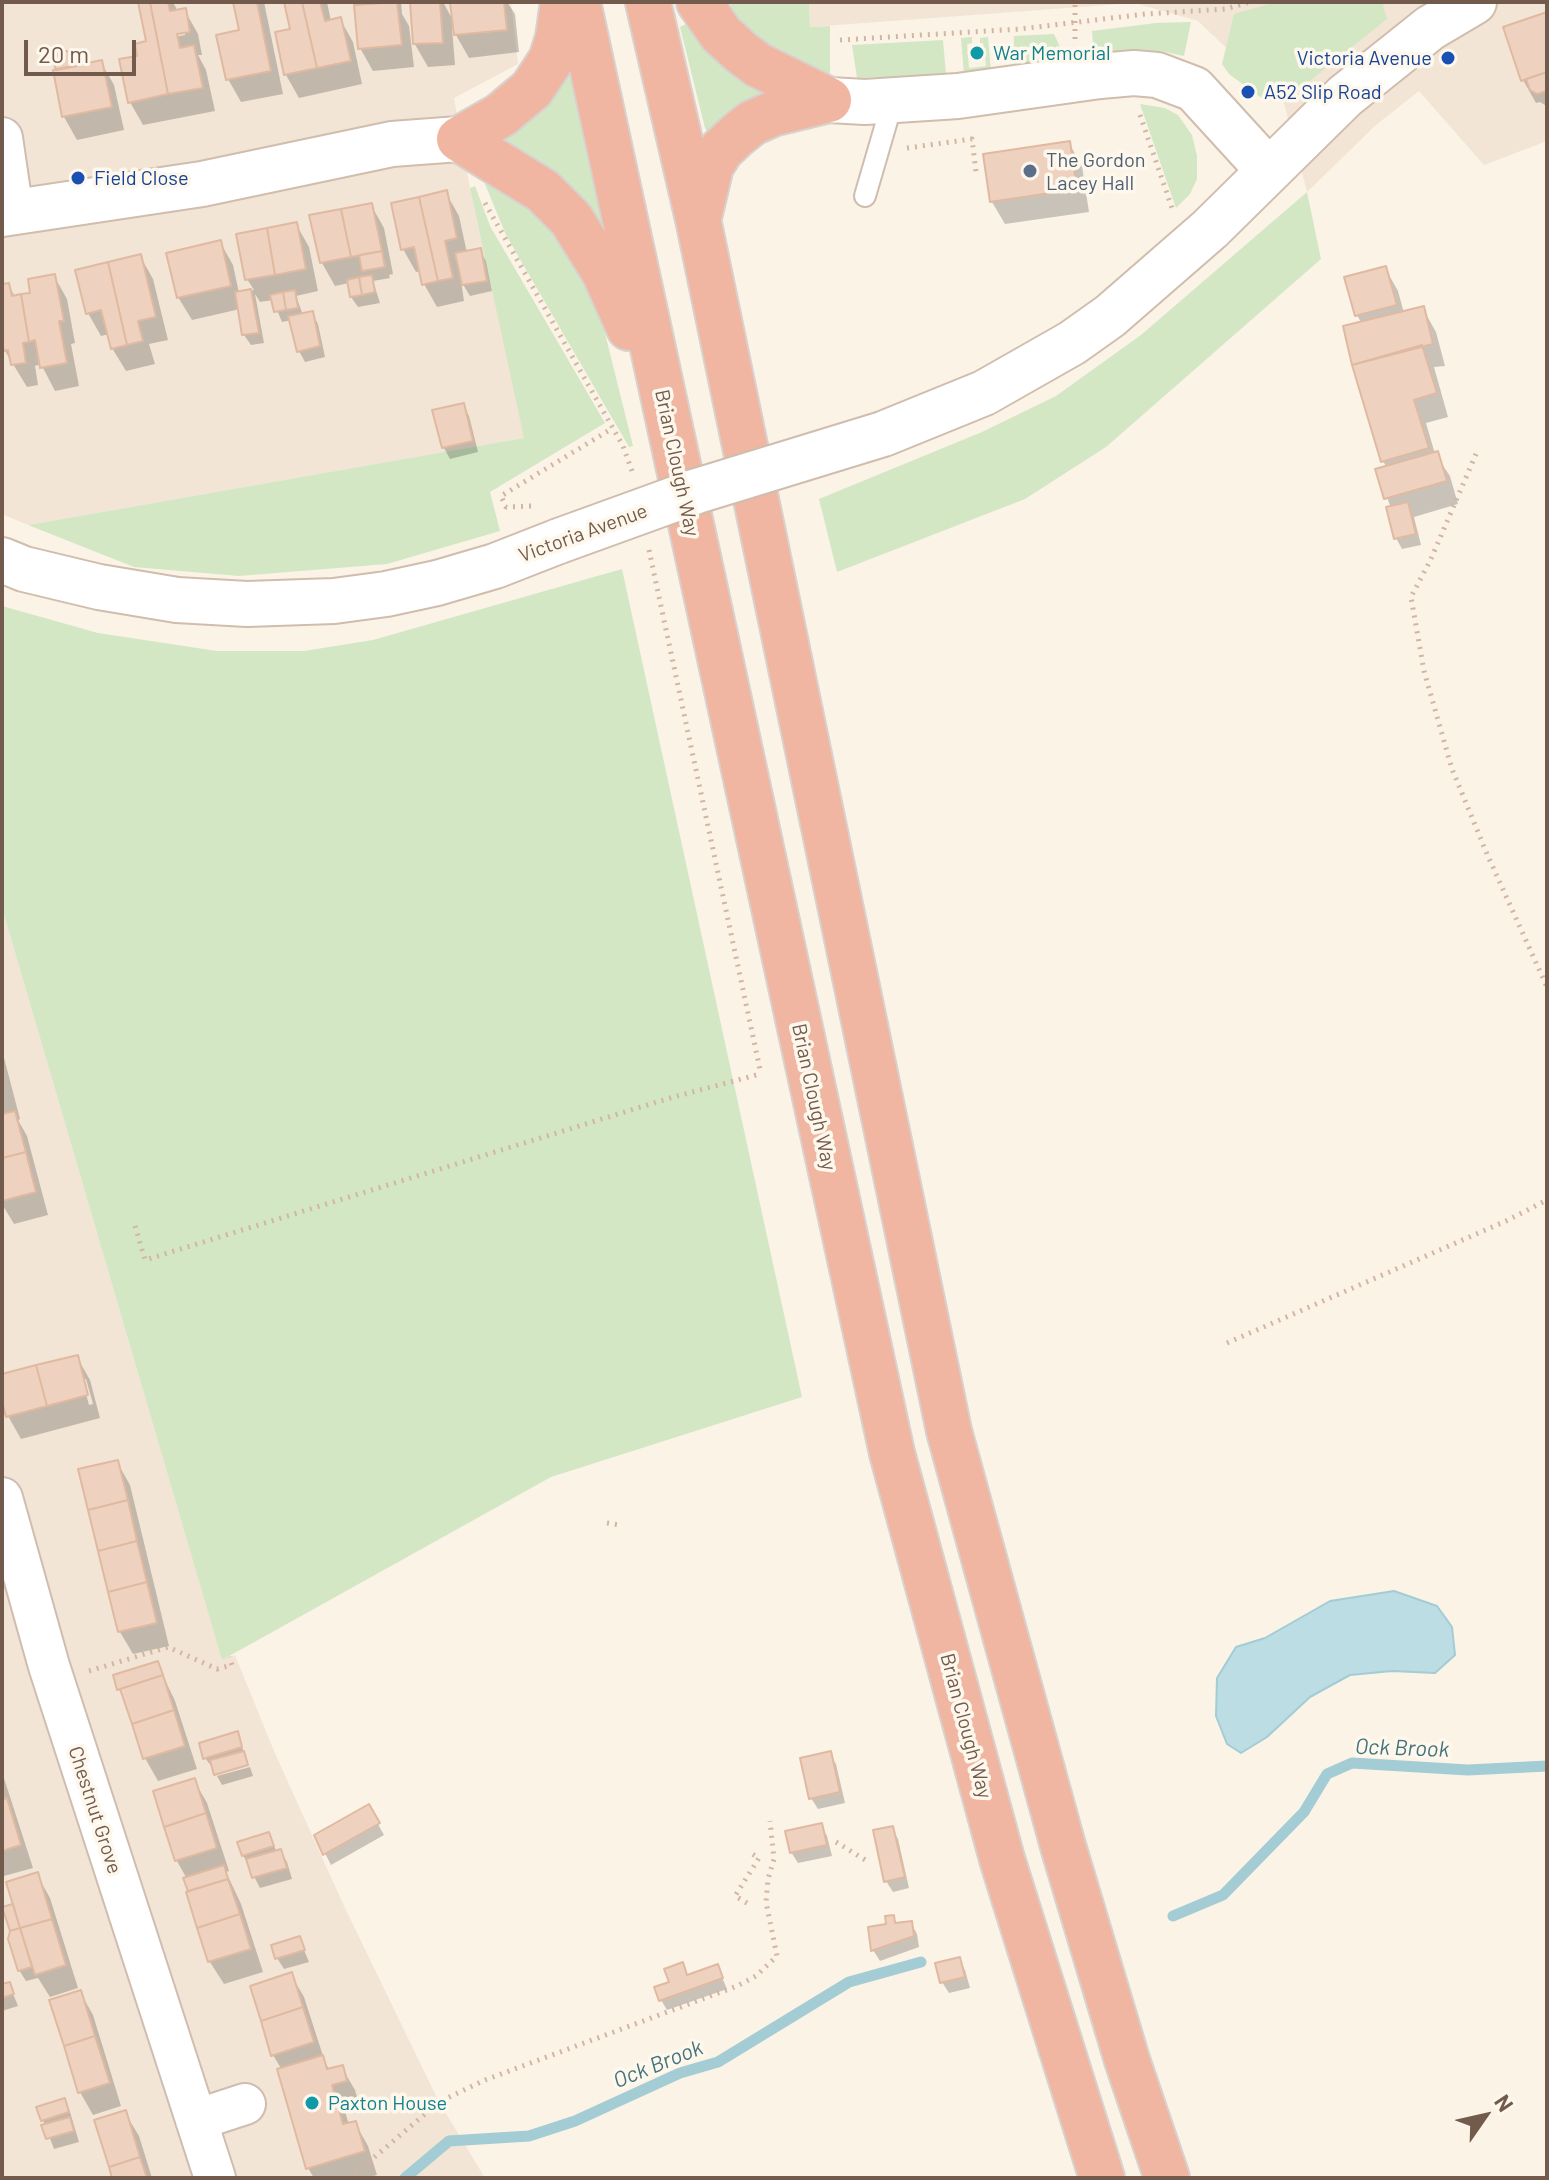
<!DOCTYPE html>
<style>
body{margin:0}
#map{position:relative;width:1549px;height:2180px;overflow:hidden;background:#fbf3e6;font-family:Barlow,sans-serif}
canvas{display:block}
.frame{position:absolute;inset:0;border:4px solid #725a4c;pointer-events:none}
.north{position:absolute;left:1445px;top:2076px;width:80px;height:80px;-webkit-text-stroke:6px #fef7ec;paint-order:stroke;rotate:56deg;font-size:22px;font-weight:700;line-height:32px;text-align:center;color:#725a4c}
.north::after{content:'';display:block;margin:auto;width:28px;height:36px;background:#725a4c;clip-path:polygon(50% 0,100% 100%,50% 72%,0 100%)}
.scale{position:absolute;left:24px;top:40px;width:112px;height:36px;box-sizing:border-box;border:4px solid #725a4c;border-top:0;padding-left:10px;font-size:24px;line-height:28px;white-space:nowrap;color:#725a4c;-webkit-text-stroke:6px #fef7ec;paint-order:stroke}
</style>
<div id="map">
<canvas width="1549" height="2180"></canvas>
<div class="frame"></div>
<div class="north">N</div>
<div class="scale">20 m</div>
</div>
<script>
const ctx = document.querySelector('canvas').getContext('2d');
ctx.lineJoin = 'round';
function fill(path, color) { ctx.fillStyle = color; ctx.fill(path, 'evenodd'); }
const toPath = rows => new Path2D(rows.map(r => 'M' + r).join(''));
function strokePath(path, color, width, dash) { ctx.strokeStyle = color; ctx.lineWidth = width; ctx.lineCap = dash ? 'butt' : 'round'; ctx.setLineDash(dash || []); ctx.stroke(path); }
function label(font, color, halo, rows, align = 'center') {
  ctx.font = font + ' Barlow,sans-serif'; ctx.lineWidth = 7; ctx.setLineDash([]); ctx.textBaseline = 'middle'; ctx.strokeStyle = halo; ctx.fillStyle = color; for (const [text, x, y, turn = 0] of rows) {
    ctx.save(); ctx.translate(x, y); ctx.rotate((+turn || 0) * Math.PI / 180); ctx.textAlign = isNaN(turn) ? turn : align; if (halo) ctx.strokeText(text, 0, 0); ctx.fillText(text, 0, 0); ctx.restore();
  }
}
fill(toPath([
 [2,2,511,2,518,64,454,98,470,188,525,438,28,525,2,514],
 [809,2,1547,2,1547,141,1484,165,1419,91,1376,125,1307,192,1284,103,1198,21,1135,3,810,27],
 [2,908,222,1659,235,1655,274,1751,344,1906,439,2102,485,2178,2,2178]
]), '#f2e5d5');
fill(toPath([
 [731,2,809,2,810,27,830,26,830,74,796,68,729,22],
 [1276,2,1382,2,1387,19,1296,92,1273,101,1260,97,1229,74,1222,64,1234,14],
 [692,21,765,86,767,97,712,139,705,128,680,27],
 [1191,22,1184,56,1160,51,1094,55,1092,31,1156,23],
 [1054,34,1066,60,1013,68,1014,36],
 [972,37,972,43,967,44,969,68,986,66,983,43,980,43,980,38,988,37,991,72,964,75,961,38],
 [943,40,946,75,857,78,852,45],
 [567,60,610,245,509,154,503,134],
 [1140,104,1165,108,1178,115,1192,135,1197,156,1197,179,1190,194,1176,208],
 [485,184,493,185,553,218,598,305,633,446,629,447,506,235],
 [475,186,490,226,605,423,490,492,500,531,387,564,239,576,134,567,28,525,524,438,470,188],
 [1307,192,1321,259,1106,447,1025,499,837,572,819,499,982,432,1056,396,1141,335],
 [622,569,802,1397,551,1477,222,1660,2,908,2,606,98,633,217,651,304,651,373,640]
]), '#d3e7c5');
const water = toPath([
 [1394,1591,1437,1606,1452,1627,1455,1655,1435,1673,1392,1671,1350,1675,1310,1697,1267,1737,1241,1753,1227,1744,1216,1716,1217,1678,1236,1647,1265,1638,1330,1601,1394,1591]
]);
fill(water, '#bcdde3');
strokePath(water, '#a3ccd4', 2);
fill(toPath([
 [140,2,173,2,178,12,185,11,198,34,202,55,198,55,206,70,215,111,143,125,130,102,139,57,148,43],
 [185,31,185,35,168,38,167,34],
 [235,2,264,2,283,94,241,102,228,79,241,32],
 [286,2,327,2,331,21,340,19,353,42,362,84,299,98,286,75,277,34,292,30],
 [354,2,366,2,366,6,377,5,376,2,401,2,402,14,409,26,414,67,373,71,360,48],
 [412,2,443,2,455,24,452,2,507,2,515,14,519,52,469,58,452,28,455,65,428,67,413,41],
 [1547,14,1547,104,1545,105,1540,102,1536,103,1523,80],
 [73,57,79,67,101,62,114,85,124,130,77,140,64,117,55,72],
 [1069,143,1082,166,1089,212,1005,224,992,202],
 [446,193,459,216,467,253,480,250,486,261,492,291,470,296,461,281,464,301,437,307,424,284,421,271,416,272,403,249],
 [371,205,384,228,393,274,389,275,390,278,373,281,380,303,358,307,351,297,349,283,335,286,322,263],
 [296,224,309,247,318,291,296,296,303,315,312,313,318,324,325,357,305,362,299,351,292,320,282,322,273,300,260,302,255,294,264,343,251,345,244,335,240,309,192,320,178,297,220,242,233,265,239,293,254,290,247,279],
 [140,256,153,279,168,340,149,344,155,364,126,371,112,348,109,334,101,336,88,313],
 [1385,268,1398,291,1404,313,1423,309,1436,332,1445,366,1434,367,1448,417,1426,423,1435,454,1450,476,1458,504,1414,517,1421,545,1402,549,1396,538,1391,508,1377,471,1387,468,1383,461,1362,324,1357,315],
 [54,276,67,299,75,343,71,344,79,386,55,391,41,364,35,366,38,385,27,387,2,346,2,286,8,285,16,298,33,294],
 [463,405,469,416,478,452,450,459,444,448,434,412],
 [2,1050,20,1119,18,1120,27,1136,48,1215,14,1224,2,1204],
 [77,1357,90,1380,100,1418,21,1439,8,1416,2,1393,2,1376],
 [82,1379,86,1379,93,1404,89,1405],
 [117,1462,130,1485,169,1646,133,1654,120,1632],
 [157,1663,175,1701,197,1769,158,1781,145,1758,126,1700,119,1689],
 [237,1734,248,1763,216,1772,205,1758],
 [830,1754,836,1764,845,1803,818,1809,811,1798],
 [250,1767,253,1776,222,1785,217,1776],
 [2,1772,33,1868,4,1876,2,1872],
 [194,1780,207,1803,229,1871,226,1872,241,1904,263,1972,224,1984,210,1962,188,1893,192,1892,187,1879,177,1861,155,1792],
 [368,1806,384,1835,331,1865,316,1836],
 [821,1825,827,1836,832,1856,798,1863,791,1852],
 [892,1828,898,1839,909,1888,893,1892,886,1881],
 [268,1835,277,1852,280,1851,287,1862,292,1879,260,1888,243,1855],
 [37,1875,50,1898,78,1988,50,1997,38,1978,26,1981,19,1970,15,1905],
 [893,1917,898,1925,911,1923,917,1934,919,1947,880,1961,873,1950,870,1929,888,1926],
 [299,1938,309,1962,284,1969,277,1958],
 [959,1959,965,1970,970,1988,949,1993,942,1982],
 [682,1965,689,1977,717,1966,727,1989,667,2010,661,2000],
 [291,1975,304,1997,325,2062,330,2071,342,2068,355,2090,359,2104,344,2108,349,2125,355,2123,368,2146,377,2175,365,2178,314,2178,308,2168,282,2070,273,2055],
 [9,1984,18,2006,2,2011,2,1986],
 [80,1992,93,2015,121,2106,93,2115,80,2092],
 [64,2101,70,2112,79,2142,54,2149,43,2120],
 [125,2113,139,2136,152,2178,115,2178]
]), '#0003');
strokePath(toPath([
 [1173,1916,1223,1895,1304,1812,1327,1774,1352,1763,1468,1770,1547,1766],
 [405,2178,449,2141,529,2136,575,2121,680,2073,718,2062,849,1982,921,1962]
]), '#a3ccd4', 11);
const building = toPath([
 [138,2,150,2,168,94,128,103,119,59,137,56,135,44,146,41,138,2],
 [150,2,168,2,170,11,186,8,190,32,177,34,180,48,194,45,203,88,168,94,150,2],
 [233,2,257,2,271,71,226,80,216,35,239,30,233,2],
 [284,2,302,2,317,68,284,75,275,32,290,29,284,2],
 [302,2,320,2,325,21,341,17,351,61,317,68,302,2],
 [397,2,402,45,358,49,354,5,397,2],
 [410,2,440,2,443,43,413,44,410,2],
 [450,2,504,2,507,30,454,35,450,2],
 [1547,12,1547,72,1521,81,1503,27,1547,12],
 [67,51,75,55,77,66,56,70,53,60,59,53,67,51],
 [102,60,112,107,62,117,53,70,102,60],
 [1547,72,1547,91,1537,94,1530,90,1526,79,1547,72],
 [1070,141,1077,189,990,202,983,154,1070,141],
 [447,190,457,238,445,241,453,278,438,281,419,197,447,190],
 [419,197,438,281,422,285,414,247,401,250,391,203,419,197],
 [372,203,382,251,351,257,341,209,372,203],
 [341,209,351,257,320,263,309,215,341,209],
 [297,222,306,269,275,275,267,228,297,222],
 [267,228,275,275,245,280,236,234,267,228],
 [221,240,231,286,177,298,166,253,221,240],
 [481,248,487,281,462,285,455,253,481,248],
 [382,251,385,267,362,271,359,255,382,251],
 [141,254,156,317,138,321,143,341,127,345,108,262,141,254],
 [108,262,127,345,111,349,101,310,86,314,75,270,108,262],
 [1386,266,1397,305,1355,316,1344,277,1386,266],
 [55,274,64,321,59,321,67,363,40,368,35,340,29,342,21,294,30,293,28,279,55,274],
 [372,275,375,292,362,295,359,277,372,275],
 [359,277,362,295,350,297,347,280,359,277],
 [9,283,12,296,21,294,29,342,23,343,26,363,11,365,8,350,4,351,2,342,2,284,9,283],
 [251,289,259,333,242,335,235,292,251,289],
 [295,290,298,308,286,310,283,292,295,290],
 [283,292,286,310,274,312,270,295,283,292],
 [1424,306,1433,344,1352,365,1343,326,1424,306],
 [313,311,320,346,297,352,288,316,313,311],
 [1422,345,1437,393,1414,400,1429,448,1381,462,1352,365,1422,345],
 [464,403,473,441,442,448,432,410,464,403],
 [1438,451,1447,481,1384,499,1375,469,1438,451],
 [1408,502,1416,534,1394,539,1386,507,1408,502],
 [15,1111,26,1152,2,1158,2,1114,15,1111],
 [26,1152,36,1192,2,1201,2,1158,26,1152],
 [78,1355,88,1395,47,1406,36,1365,78,1355],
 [36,1365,47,1406,6,1417,2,1401,2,1374,36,1365],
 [118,1460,128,1500,88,1510,78,1469,118,1460],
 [128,1500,137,1541,98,1551,88,1510,128,1500],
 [137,1541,147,1582,108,1592,98,1551,137,1541],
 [147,1582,157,1623,118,1632,108,1592,147,1582],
 [158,1661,163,1675,117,1690,113,1675,158,1661],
 [163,1675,174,1710,132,1724,120,1689,163,1675],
 [174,1710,185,1746,143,1759,132,1724,174,1710],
 [238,1731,242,1747,203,1759,199,1743,238,1731],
 [244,1751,248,1765,214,1775,210,1760,244,1751],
 [831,1751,840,1792,809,1799,800,1758,831,1751],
 [195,1778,206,1813,164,1827,153,1791,195,1778],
 [7,1798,21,1845,2,1851,2,1800,7,1798],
 [369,1804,380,1823,323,1855,314,1835,369,1804],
 [206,1813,217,1848,175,1861,164,1827,206,1813],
 [822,1823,827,1845,790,1853,785,1831,822,1823],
 [893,1826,905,1877,884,1882,873,1830,893,1826],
 [269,1832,274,1846,242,1856,237,1842,269,1832],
 [281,1849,287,1868,252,1878,246,1859,281,1849],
 [224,1865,228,1879,188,1891,183,1878,224,1865],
 [38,1872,52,1919,20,1928,6,1882,38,1872],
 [228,1879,240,1914,197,1928,186,1892,228,1879],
 [13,1904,20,1928,10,1931,2,1907,13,1904],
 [240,1914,251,1949,208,1962,197,1928,240,1914],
 [894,1915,895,1923,912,1921,914,1936,871,1951,868,1927,886,1924,885,1916,894,1915],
 [52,1919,66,1965,35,1975,20,1928,52,1919],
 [20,1928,32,1967,18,1971,8,1939,10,1931,20,1928],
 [300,1936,305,1950,275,1959,271,1945,300,1936],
 [960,1957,965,1977,940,1983,935,1963,960,1957],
 [683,1962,687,1975,718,1964,723,1978,659,2001,654,1987,669,1982,664,1969,683,1962],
 [292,1972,303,2007,261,2021,250,1986,292,1972],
 [10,1982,14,1994,2,1998,2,1984,10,1982],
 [81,1990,95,2036,64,2046,49,2000,81,1990],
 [303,2007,314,2042,271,2056,261,2021,303,2007],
 [95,2036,110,2083,78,2093,64,2046,95,2036],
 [323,2055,327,2069,343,2065,347,2081,332,2085,343,2124,356,2121,365,2151,306,2169,277,2069,323,2055],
 [65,2098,69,2112,41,2121,36,2107,65,2098],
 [126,2110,140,2157,109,2167,94,2120,126,2110],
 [70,2117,74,2131,46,2139,41,2125,70,2117],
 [140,2157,147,2178,112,2178,109,2167,140,2157]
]);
fill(building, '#eed2bf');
strokePath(building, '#e0b9a1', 2);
const lane = toPath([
 [865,196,893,100]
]);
const street = toPath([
 [2,138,13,213],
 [2,1498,49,1666,215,2178],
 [196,2120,245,2104]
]);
const secondary = toPath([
 [829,100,865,102,958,96,1100,76,1134,73,1157,75,1194,89,1268,170],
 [2,214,202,184,392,144,459,139],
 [883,434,984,393,1072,343,1110,316,1210,229,1345,96,1430,28,1474,2],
 [2,560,24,569,99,587,177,600,247,604,334,601,386,594,437,583,495,566,559,541]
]);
const highway = toPath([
 [563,2,558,38,551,60,532,89,501,115,459,139,543,191,571,219,604,272,629,328],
 [578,2,892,1453,1002,1859,1102,2178],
 [648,2,698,219,949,1431,1063,1846,1127,2060,1167,2178],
 [699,2,721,34,742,53,758,65,829,100],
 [699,217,711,166,721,150,737,135,752,123,772,114,829,100]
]);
strokePath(lane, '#cebdb0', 24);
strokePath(street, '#cebdb0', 44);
strokePath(secondary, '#d0bdad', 48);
strokePath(highway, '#d8d1cd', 48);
strokePath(toPath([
 [1075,39,1075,2],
 [840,40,1020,29,1145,14,1225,9,1250,2],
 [1140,115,1172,208],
 [907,148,972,139,976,172],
 [485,203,623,446,633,474],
 [1476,454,1431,559,1411,597,1424,671,1452,769,1487,854,1547,987],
 [531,506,506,507,501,496,613,428],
 [649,550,761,1074],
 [135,1226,145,1260,670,1098,760,1074],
 [1227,1343,1506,1221,1547,1200],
 [607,1523,619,1525],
 [89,1671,168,1647,217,1669,232,1665,229,1657],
 [836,1842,867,1861],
 [747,1903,735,1896,759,1858,749,1852],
 [350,2178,439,2102,485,2080,737,1986,756,1976,777,1956,766,1902,768,1879,774,1859,770,1821]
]), '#d3b5a3', 5, [2, 6]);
strokePath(lane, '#fff', 20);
strokePath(street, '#fff', 40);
strokePath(secondary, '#fff', 44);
strokePath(highway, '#f0b6a1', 44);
const secondaryBridge = toPath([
 [559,541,697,491,883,434]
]);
strokePath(secondaryBridge, '#d0bdad', 48, []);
strokePath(secondaryBridge, '#fff', 44);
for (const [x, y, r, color] of [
 [977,53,8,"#0f9aa8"],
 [1448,58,8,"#1a4fb4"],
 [1248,92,8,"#1a4fb4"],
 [1030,171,8,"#5c6f8a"],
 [78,178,8,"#1a4fb4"],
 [312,2103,8,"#0f9aa8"]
]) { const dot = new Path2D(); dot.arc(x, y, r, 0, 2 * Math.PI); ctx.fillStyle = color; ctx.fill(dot); strokePath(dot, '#fef7ec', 3); }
label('20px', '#0d838f', '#fef7ec', [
 ["War Memorial",993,53],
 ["Paxton House",328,2103]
], 'left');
label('20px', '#164399', '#fef7ec', [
 ["Victoria Avenue",1432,58,"right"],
 ["A52 Slip Road",1264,92],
 ["Field Close",94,178]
], 'left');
label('20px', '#4e5e75', '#fef7ec', [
 ["The Gordon",1046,160],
 ["Lacey Hall",1046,183]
], 'left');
label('20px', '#725a4c', '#fef7ec', [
 ["Brian Clough Way",677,463,78],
 ["Victoria Avenue",583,533,-20],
 ["Brian Clough Way",814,1097,78],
 ["Brian Clough Way",966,1726,75],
 ["Chestnut Grove",95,1810,72]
]);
label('italic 22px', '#44737d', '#fef7ec', [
 ["Ock Brook",1402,1748,2],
 ["Ock Brook",658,2064,-22]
]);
</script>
